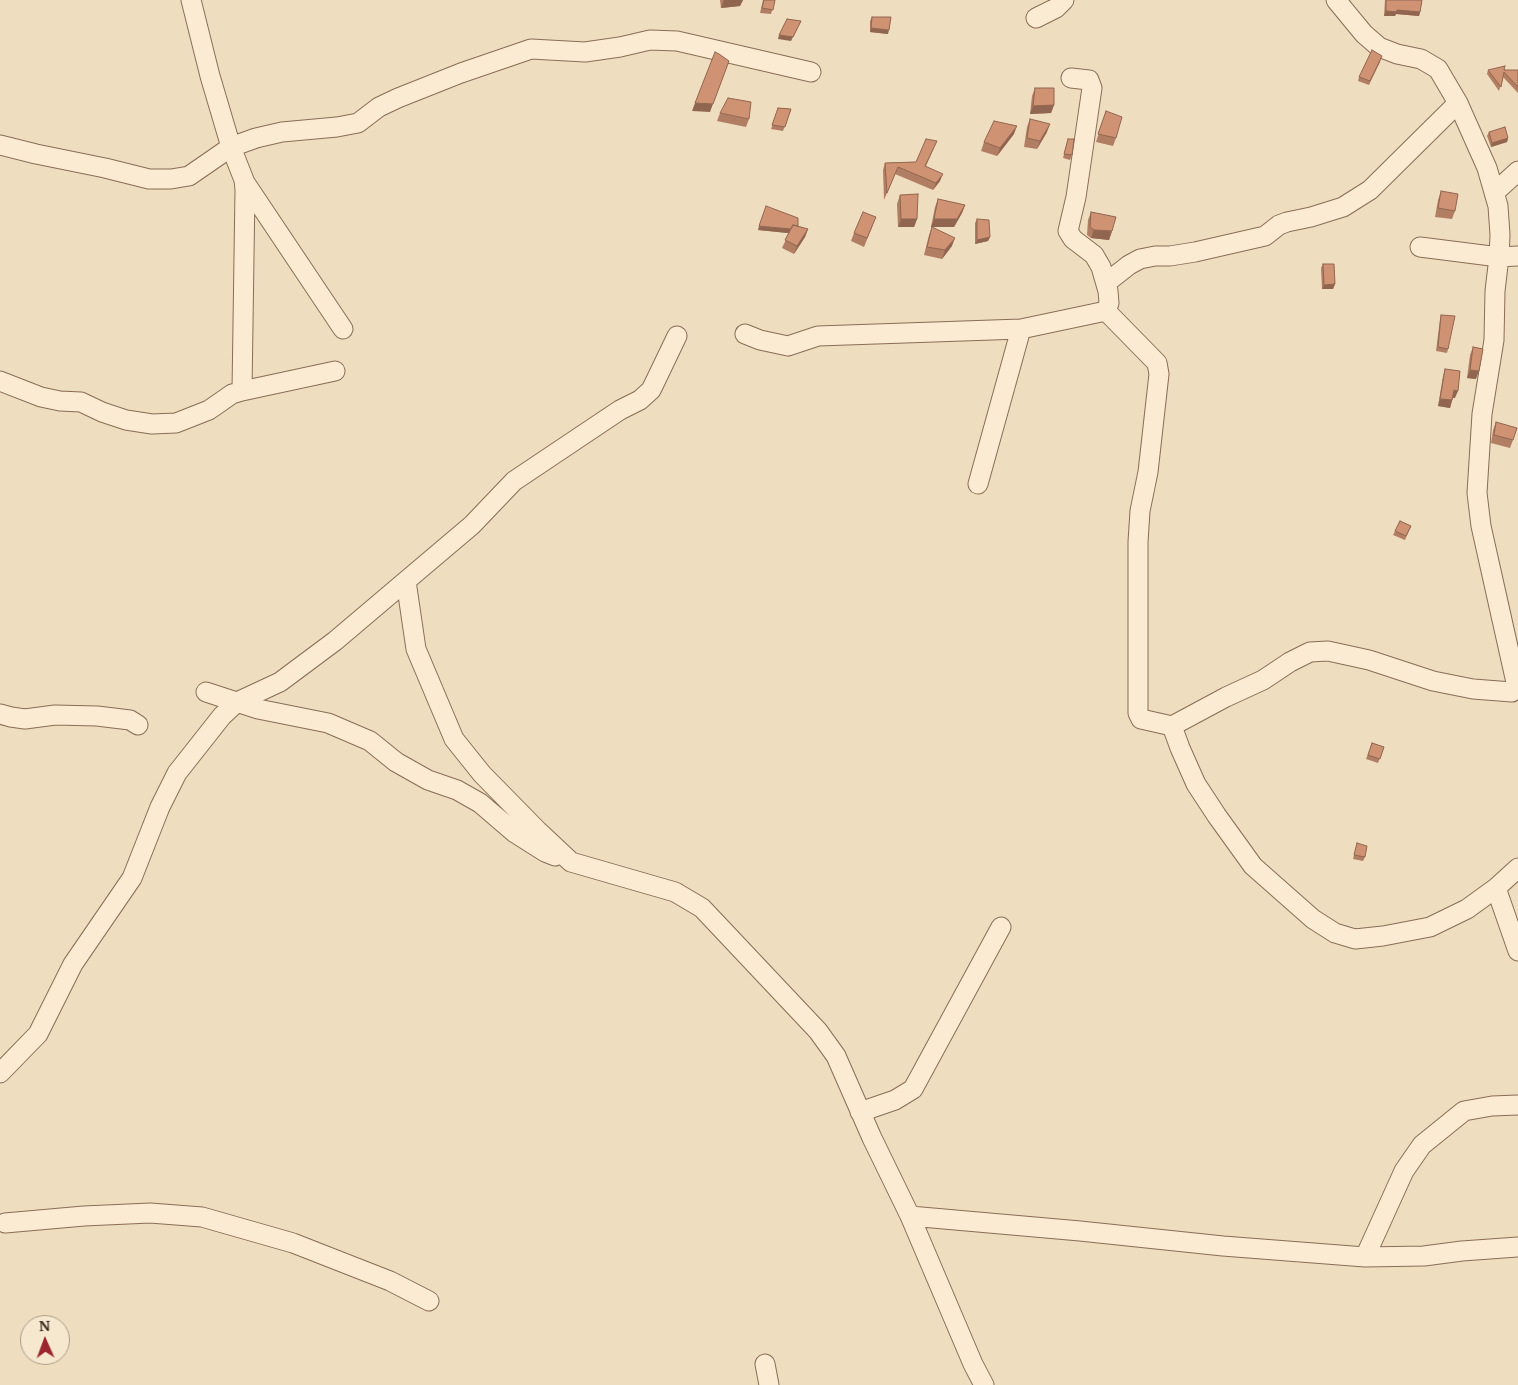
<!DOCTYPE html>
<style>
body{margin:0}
#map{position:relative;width:1518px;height:1385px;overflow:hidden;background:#efddbf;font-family:Merriweather,serif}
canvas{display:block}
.north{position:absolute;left:20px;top:1315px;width:50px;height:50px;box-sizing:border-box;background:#f6e8cf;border:1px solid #aa9b87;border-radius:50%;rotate:358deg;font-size:14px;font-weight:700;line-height:20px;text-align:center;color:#37271c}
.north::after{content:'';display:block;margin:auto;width:18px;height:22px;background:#9a252f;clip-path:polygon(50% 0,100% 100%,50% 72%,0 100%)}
</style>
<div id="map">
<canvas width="1518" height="1385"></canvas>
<div class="north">N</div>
</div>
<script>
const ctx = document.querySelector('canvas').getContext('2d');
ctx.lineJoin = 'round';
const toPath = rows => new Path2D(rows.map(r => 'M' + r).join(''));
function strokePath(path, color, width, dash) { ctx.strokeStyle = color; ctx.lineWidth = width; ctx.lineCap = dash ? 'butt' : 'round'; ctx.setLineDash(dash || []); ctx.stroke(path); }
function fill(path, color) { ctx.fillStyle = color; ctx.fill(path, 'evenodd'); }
const minor = toPath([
 [191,0,210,76,231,147,244,180,245,190,242,391],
 [1336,0,1364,34,1379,47,1397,54,1421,59,1438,69,1458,103,1487,168,1498,206,1500,235,1499,257,1518,256],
 [1036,18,1056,8,1064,0],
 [0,145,36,154,105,168,149,179,171,179,189,176,231,147,256,138,282,132,337,127,358,123,379,107,398,98,461,73,531,49,585,52,620,47,650,40,677,41,811,72],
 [244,181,343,329],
 [1494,193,1518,171],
 [1420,247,1499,257,1495,291,1494,340,1482,414,1477,493,1481,526,1517,687,1512,692,1473,689,1433,681,1369,660,1328,651,1310,652,1290,662,1263,680,1226,697,1172,726,1180,748,1196,784,1217,816,1253,866,1313,919,1335,933,1355,939,1383,936,1430,927,1467,909,1496,888,1518,868],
 [1106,283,1129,265,1140,259,1155,256,1170,256,1195,252,1265,236,1279,225,1287,222,1311,217,1343,207,1370,190,1458,103],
 [1106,311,1157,363,1159,374,1148,472,1140,511,1138,542,1138,713,1141,719,1172,726],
 [745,334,760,340,788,346,818,336,1021,329,1106,311,1109,303,1108,291,1101,267,1094,255,1073,239,1068,231,1076,197,1092,88,1089,80,1071,78],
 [0,381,41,397,60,401,81,402,102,412,126,420,152,424,176,423,209,410,232,394,242,391,335,371],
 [978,484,1021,329],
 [406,581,416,649,454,739,482,774,538,831,571,862,675,892,702,908,818,1031,836,1056,872,1138,910,1216,973,1364,984,1385],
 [206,692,258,709,328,723,370,741,396,762,428,780,457,790,480,803,515,833,545,852,555,856],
 [0,714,11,717,25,719,55,715,97,716,130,720,138,725],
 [1496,888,1518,951],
 [0,1073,38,1034,73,964,132,878,160,807,177,773,222,716,237,702,280,682,335,641,472,525,514,481,620,410,640,400,651,390,654,384,677,336],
 [860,1112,895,1100,913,1089,1001,927],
 [910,1216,1080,1231,1223,1246,1365,1257,1424,1256,1462,1251,1518,1247],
 [5,1223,84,1216,150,1213,202,1217,293,1243,390,1281,429,1301],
 [1365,1257,1404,1171,1422,1145,1464,1111,1492,1106,1518,1105],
 [765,1364,769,1385]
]);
strokePath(minor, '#896d57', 21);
strokePath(minor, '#faebd2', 19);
fill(toPath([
 [720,0,743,0,740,6,721,8],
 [763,0,775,0,771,14,760,13],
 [1385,0,1422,0,1420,12,1419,16,1396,14,1395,16,1384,16],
 [872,17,888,34,870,32,870,21],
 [1381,60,1369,85,1358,81,1359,77],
 [1488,70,1518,70,1518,93,1503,77,1499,91,1487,74],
 [1035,88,1054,105,1051,113,1030,114,1032,96],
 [778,108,791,109,783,131,771,129],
 [1106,111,1116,138,1113,146,1096,142],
 [720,113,749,119,746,127,717,121],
 [1030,119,1047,132,1037,149,1024,147,1027,127],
 [1489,132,1508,138,1507,142,1491,147,1487,136],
 [1014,134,997,156,981,151,984,142],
 [1068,139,1072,155,1070,160,1063,158],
 [934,148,926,166,940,181,933,190,895,174,884,200,883,170,885,163,916,162],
 [1441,191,1455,211,1452,219,1435,217,1438,200],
 [900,195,917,219,914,227,898,227,897,204],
 [938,199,965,205,962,213,954,227,931,227,935,207],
 [1091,212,1112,231,1109,240,1091,238,1087,235,1088,220],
 [977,219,990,237,988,241,975,244,975,223],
 [873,225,864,247,851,241,854,233],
 [798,226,808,229,805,237,794,254,782,248,789,233,758,230],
 [932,227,952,246,942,259,924,255,929,235],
 [1323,264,1335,284,1333,289,1322,289,1321,268],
 [1441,315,1448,349,1447,353,1436,351,1440,319],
 [1473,347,1476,379,1467,378,1470,355],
 [1445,369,1455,398,1453,398,1450,408,1438,406,1443,376],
 [1496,422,1513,440,1510,448,1491,443,1493,430],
 [1400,521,1411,526,1405,540,1393,535],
 [1372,743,1384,747,1378,763,1366,759],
 [1357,843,1365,857,1363,861,1353,859]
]), '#b27e63');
fill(toPath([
 [724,0,743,0,740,6,721,8],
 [1397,10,1420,12,1419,16,1396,14,1395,16,1384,16,1386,11],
 [801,21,791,41,778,39,779,35],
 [871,28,889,30,888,34,870,32],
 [729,61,710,112,692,111,695,103],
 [1054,105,1051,113,1030,114,1033,106],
 [1050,124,1047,132,1037,149,1040,141],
 [1017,126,1014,134,997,156,1000,148],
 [1508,138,1507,142,1491,147,1492,143],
 [943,174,940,181,933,190,936,183],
 [965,205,962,213,954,227,931,227,934,219],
 [901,219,917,219,914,227,898,227],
 [759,226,799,230,797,234,758,230],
 [808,229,805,237,794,254,797,246],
 [1094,230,1112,231,1109,240,1091,238],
 [990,237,988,241,975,244,977,240],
 [955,238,952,246,942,259,945,250],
 [1335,284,1333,289,1322,289,1324,285],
 [1470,370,1479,371,1476,379,1467,378],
 [1454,390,1458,391,1455,398,1451,397],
 [1440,399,1452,400,1450,408,1438,406]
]), '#916650');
const building = toPath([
 [764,0,775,0,773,10,762,8,764,0],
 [1386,0,1422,0,1420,12,1397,10,1396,12,1386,11,1386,0],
 [872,17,891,17,889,30,871,28,872,17],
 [787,19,801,21,793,37,779,35,787,19],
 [1372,50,1382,56,1370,81,1359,77,1372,50],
 [715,52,719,54,729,61,713,104,695,103,715,52],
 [1505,66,1504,70,1518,70,1518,87,1504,72,1501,87,1488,70,1505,66],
 [1035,88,1054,88,1054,105,1033,106,1035,88],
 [728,98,751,102,749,119,720,113,728,98],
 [778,108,791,109,785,127,772,125,778,108],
 [1106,111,1122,117,1116,138,1098,134,1106,111],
 [1030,119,1050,124,1040,141,1027,138,1030,119],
 [994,121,1017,126,1000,148,984,142,994,121],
 [1505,127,1508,138,1492,143,1489,132,1505,127],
 [926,139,937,141,925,166,943,174,936,183,898,167,887,193,885,163,916,162,926,139],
 [1068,139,1074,139,1072,155,1064,154,1068,139],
 [1441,191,1458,194,1455,211,1438,208,1441,191],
 [918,194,917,219,901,219,900,195,918,194],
 [938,199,965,205,957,219,934,219,938,199],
 [766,206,798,218,798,226,793,225,791,229,759,226,766,206],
 [863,212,876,217,867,238,854,233,863,212],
 [1091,212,1116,217,1112,231,1094,230,1090,227,1091,212],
 [977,219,989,220,990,237,977,240,977,219],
 [793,225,808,229,797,246,785,240,793,225],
 [932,227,955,238,945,250,927,247,932,227],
 [1323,264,1334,264,1335,284,1324,285,1323,264],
 [1441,315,1455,316,1448,349,1438,347,1441,315],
 [1473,347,1483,349,1479,371,1470,370,1473,347],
 [1445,369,1460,371,1458,391,1454,390,1452,400,1440,399,1445,369],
 [1496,422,1517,428,1513,440,1494,435,1496,422],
 [1400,521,1411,526,1406,536,1395,531,1400,521],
 [1372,743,1384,747,1380,759,1368,755,1372,743],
 [1357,843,1367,846,1365,857,1354,855,1357,843]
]);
fill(building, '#cf9273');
strokePath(building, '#916650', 1);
</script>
